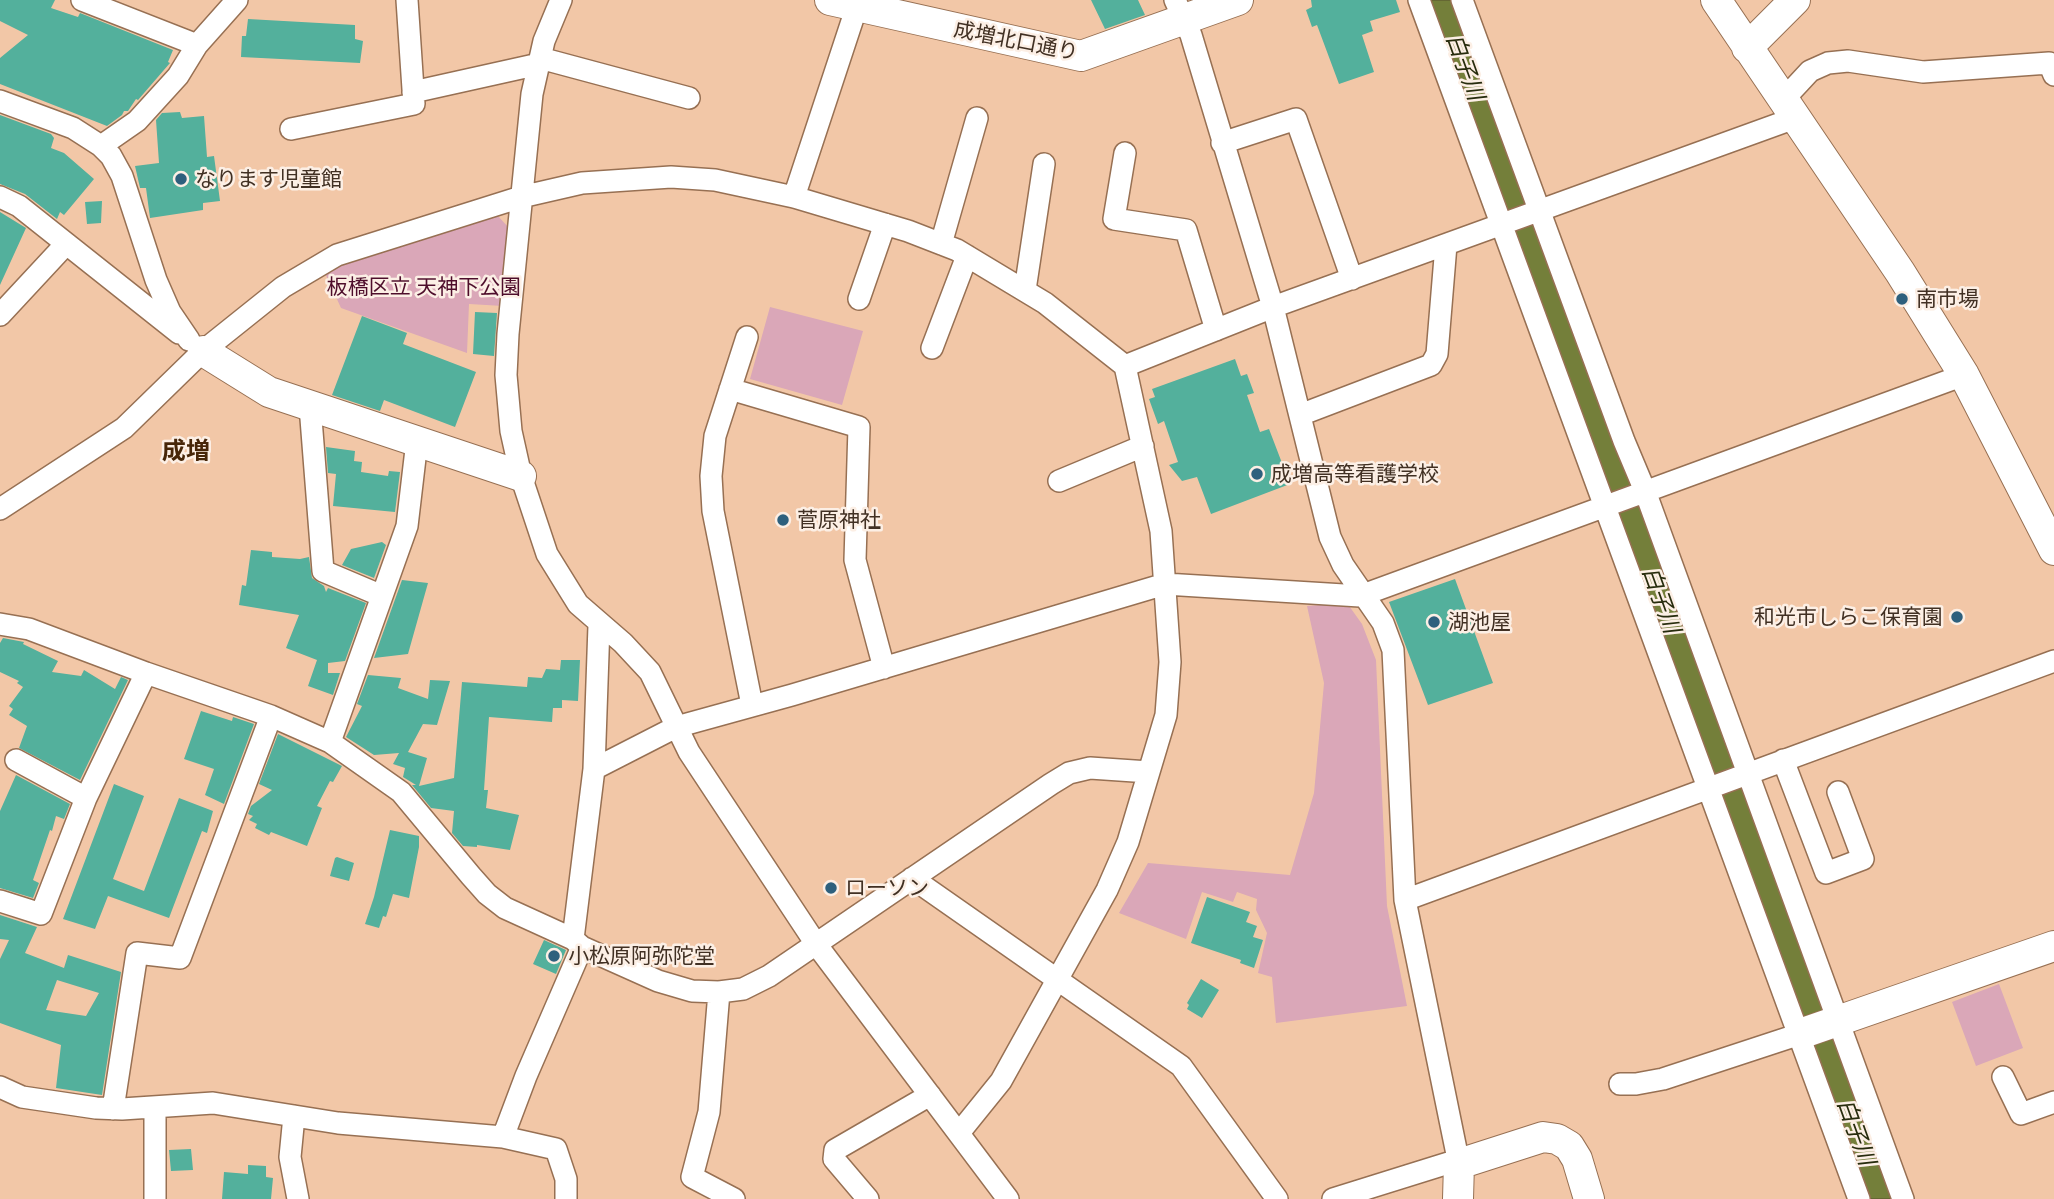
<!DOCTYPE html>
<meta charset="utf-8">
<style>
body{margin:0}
canvas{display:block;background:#f2c7a7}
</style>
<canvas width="2054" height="1199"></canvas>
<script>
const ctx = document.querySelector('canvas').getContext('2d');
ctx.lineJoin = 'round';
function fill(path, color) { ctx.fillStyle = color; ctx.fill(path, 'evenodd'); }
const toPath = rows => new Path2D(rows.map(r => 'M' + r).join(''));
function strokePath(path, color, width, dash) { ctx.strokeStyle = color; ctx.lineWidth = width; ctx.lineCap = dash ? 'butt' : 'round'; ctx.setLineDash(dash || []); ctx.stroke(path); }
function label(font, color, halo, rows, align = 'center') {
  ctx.font = font + ' Lato,"Noto Sans JP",sans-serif'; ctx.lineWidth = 5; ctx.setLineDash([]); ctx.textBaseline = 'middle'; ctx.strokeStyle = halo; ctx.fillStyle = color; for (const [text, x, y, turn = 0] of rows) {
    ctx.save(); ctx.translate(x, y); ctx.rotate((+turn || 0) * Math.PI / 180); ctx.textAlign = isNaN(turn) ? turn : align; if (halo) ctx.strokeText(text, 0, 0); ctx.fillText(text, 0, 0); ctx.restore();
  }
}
fill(toPath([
 [497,215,510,229,503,306,469,304,467,353,341,308,325,273,373,252],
 [770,307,863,331,842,405,750,379],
 [1347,603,1362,624,1376,660,1387,906,1407,1006,1276,1023,1272,977,1258,973,1267,933,1256,910,1257,899,1237,892,1233,902,1202,892,1186,939,1119,913,1148,863,1290,875,1314,793,1324,683,1307,606],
 [1999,984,2023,1048,1976,1066,1952,1002]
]), '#daa7b8');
const water = toPath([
 [1427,0,1454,0,1897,1199,1865,1199,1427,0]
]);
fill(water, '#747f3a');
strokePath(water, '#656733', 2);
fill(toPath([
 [0,0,55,0,51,8,78,17,80,13,173,50,168,62,170,63,138,100,136,99,128,111,124,111,122,115,107,126,0,84,0,58,28,35,0,21],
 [1091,0,1138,0,1145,15,1105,29],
 [1311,0,1396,0,1400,12,1370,21,1373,31,1362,35,1374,72,1339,84,1317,25,1312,27,1306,10,1312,7],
 [248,19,355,25,355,39,363,41,360,63,241,57,242,36,246,36],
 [180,112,182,118,204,116,207,157,214,156,220,201,203,203,203,210,150,218,146,188,140,188,135,166,159,163,156,120,162,113],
 [0,115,51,134,54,138,51,148,64,153,94,179,64,215,60,212,57,219,25,194,0,184],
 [102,201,101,223,87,224,85,202],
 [0,212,26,228,0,285],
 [475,312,497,313,494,356,473,354],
 [362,316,407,333,403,344,476,372,455,427,384,400,380,411,332,395],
 [1235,359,1241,376,1247,374,1254,393,1247,395,1260,432,1269,429,1290,484,1211,514,1197,477,1182,481,1169,465,1178,462,1164,421,1158,424,1149,399,1155,397,1152,389],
 [326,447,355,451,354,461,362,462,361,472,388,476,389,471,400,472,395,512,333,506,336,474,328,473],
 [382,542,386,545,374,578,342,565,351,549],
 [251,550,272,552,272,557,300,559,309,557,312,578,324,586,326,592,328,588,366,603,345,661,328,663,328,673,340,673,333,695,308,686,317,660,286,648,299,615,239,605,242,585,246,586],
 [1455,579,1493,683,1428,705,1389,602],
 [402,580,428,583,408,654,374,658],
 [3,638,24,642,23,644,58,661,52,672,81,676,84,670,115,689,121,677,128,680,80,780,19,748,27,726,9,715,13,709,9,706,23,687,17,683,19,681,0,672,0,643],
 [561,660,580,660,578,701,562,700,562,708,553,708,552,722,489,717,484,790,488,790,486,808,519,815,510,850,477,845,477,847,463,846,452,833,454,811,431,808,412,785,416,785,403,777,405,768,393,764,399,753,374,755,346,737,362,706,357,704,368,675,401,678,398,688,428,699,430,680,450,681,437,725,423,724,408,752,427,758,419,786,454,778,462,682,527,687,528,677,542,678,546,669,560,670],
 [201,711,232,721,233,717,254,724,224,804,205,795,214,769,184,759],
 [278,734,342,766,333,782,330,781,317,806,322,808,307,846,271,832,269,835,255,828,257,824,249,820,253,816,248,814,251,806,272,790,259,784],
 [16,775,70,804,64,819,56,816,52,831,50,830,33,880,39,883,33,898,0,888,0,811],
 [114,784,144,796,113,879,144,891,179,798,213,811,207,833,202,831,169,918,108,896,95,929,63,919],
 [390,830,419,836,419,847,409,898,393,894,386,917,383,916,379,928,365,924,374,897],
 [337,857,354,863,349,881,330,876,335,858],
 [1207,897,1250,912,1246,922,1257,926,1253,937,1263,940,1254,968,1240,963,1241,960,1191,943],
 [0,915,37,927,25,953,64,968,68,955,121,972,102,1095,56,1088,61,1045,0,1023,0,959,9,940,0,939],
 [57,980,99,993,86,1016,46,1010],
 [544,940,566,950,556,974,533,964],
 [1201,979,1219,990,1202,1018,1187,1009,1189,1005,1187,1003],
 [191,1149,193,1170,171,1171,169,1150],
 [248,1165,266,1166,266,1177,273,1178,271,1199,222,1199,224,1172,248,1174]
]), '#53b09c');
const street = toPath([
 [82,0,197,45],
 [561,0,544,41,532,94,508,334,506,375,511,431,521,476,547,554,578,604,623,643,650,672,689,752,816,944,1008,1199],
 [1175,0,1191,35,1273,307,1330,537,1343,565,1383,623,1393,650,1405,900,1459,1164],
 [1419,0,1859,1199],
 [1462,0,1624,441,1645,491,1903,1199],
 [540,58,689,98],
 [413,92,539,64],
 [1783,100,1810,71,1828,63,1848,61,1923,72,2049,63,2054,75],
 [0,101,73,128,101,146,111,156,122,176,156,280,170,312,189,340],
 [291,129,414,104,407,0],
 [1222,143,1296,119,1352,279],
 [101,146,137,121,178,76,197,45,237,0],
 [1125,153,1114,219,1186,230,1216,330],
 [0,197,19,206,179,333],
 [794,197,859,0],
 [941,244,977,118],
 [1025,290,1044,164],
 [859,299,885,224],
 [0,315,66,244],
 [747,337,715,436,711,476,713,511,752,705],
 [932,348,967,256],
 [1125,366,1273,307,1795,118],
 [730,389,859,427,855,560,884,668],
 [310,406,323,571,382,596],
 [1300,415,1431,365,1437,354,1446,245],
 [1059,481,1143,446],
 [0,509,124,428,203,351,283,287,337,255,521,197,582,183,671,177,715,180,794,197,908,231,957,250,1045,303,1125,366,1161,531,1170,662,1166,715,1128,842,1107,890,1001,1081,959,1133],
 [0,624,29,629,146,673,271,716,330,742,401,792,471,876,487,894,505,908,573,939,582,947,658,981,692,991,719,992,743,989,769,976,1051,784,1069,773,1090,768,1149,772],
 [330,742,407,526,417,441],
 [16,760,86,798],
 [1783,760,1826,873,1863,859,1838,792],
 [594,769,676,727,792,695,1165,584,1360,596,1964,375],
 [912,878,1181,1066,1277,1199],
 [1405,900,2054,661],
 [0,901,41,914,86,798,146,673],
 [573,939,594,769,599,625],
 [719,992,709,1112,692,1177,734,1199],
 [2003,1077,2021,1114,2054,1102],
 [1620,1084,1636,1084,1663,1079,1800,1034],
 [0,1087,22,1097,96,1108,122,1109,213,1103,338,1123,503,1137,556,1149,566,1179,566,1199],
 [155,1107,155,1199],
 [113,1109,137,953,180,958,271,716],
 [294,1116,290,1157,298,1199],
 [503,1137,526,1076,582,947],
 [868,1199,834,1159,835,1150,930,1095],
 [1333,1199,1458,1160]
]);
const secondary = toPath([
 [830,0,1081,56,1238,0],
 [1716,0,1900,272,1964,375,2054,550],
 [1747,48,1795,0],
 [203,351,269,392,521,476],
 [1800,1034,2054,946],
 [1458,1199,1459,1164,1543,1137,1557,1139,1569,1146,1577,1159,1589,1199]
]);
strokePath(street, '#977053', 24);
strokePath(secondary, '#977053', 32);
strokePath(street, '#fff', 21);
strokePath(secondary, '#fff', 30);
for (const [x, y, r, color] of [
 [181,179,7,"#2e607d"],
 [1902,299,7,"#2e607d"],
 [1257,474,7,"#2e607d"],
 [783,520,7,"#2e607d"],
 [1957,617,7,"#2e607d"],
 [1434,622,7,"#2e607d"],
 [831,888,7,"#2e607d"],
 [554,956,7,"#2e607d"]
]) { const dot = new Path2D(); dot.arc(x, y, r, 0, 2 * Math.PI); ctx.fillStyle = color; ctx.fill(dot); strokePath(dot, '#fcefe5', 2.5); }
label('21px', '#413023', '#fcefe5', [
 ["成増北口通り",1016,41,11]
]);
label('21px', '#413023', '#fcefe5', [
 ["なります児童館",195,179],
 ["南市場",1916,299],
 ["成増高等看護学校",1271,474],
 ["菅原神社",797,520],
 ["和光市しらこ保育園",1943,617,"right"],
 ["湖池屋",1448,622],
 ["ローソン",845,888],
 ["小松原阿弥陀堂",568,956]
], 'left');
label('21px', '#4e0d2b', '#fcefe5', [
 ["板橋区立 天神下公園",424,287]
]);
label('italic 23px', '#272c0d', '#fcefe5', [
 ["白子川",1465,67,70],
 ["白子川",1661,600,70],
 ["白子川",1856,1132,70]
]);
label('bold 24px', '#472608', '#fcefe5', [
 ["成増",186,451]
]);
</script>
